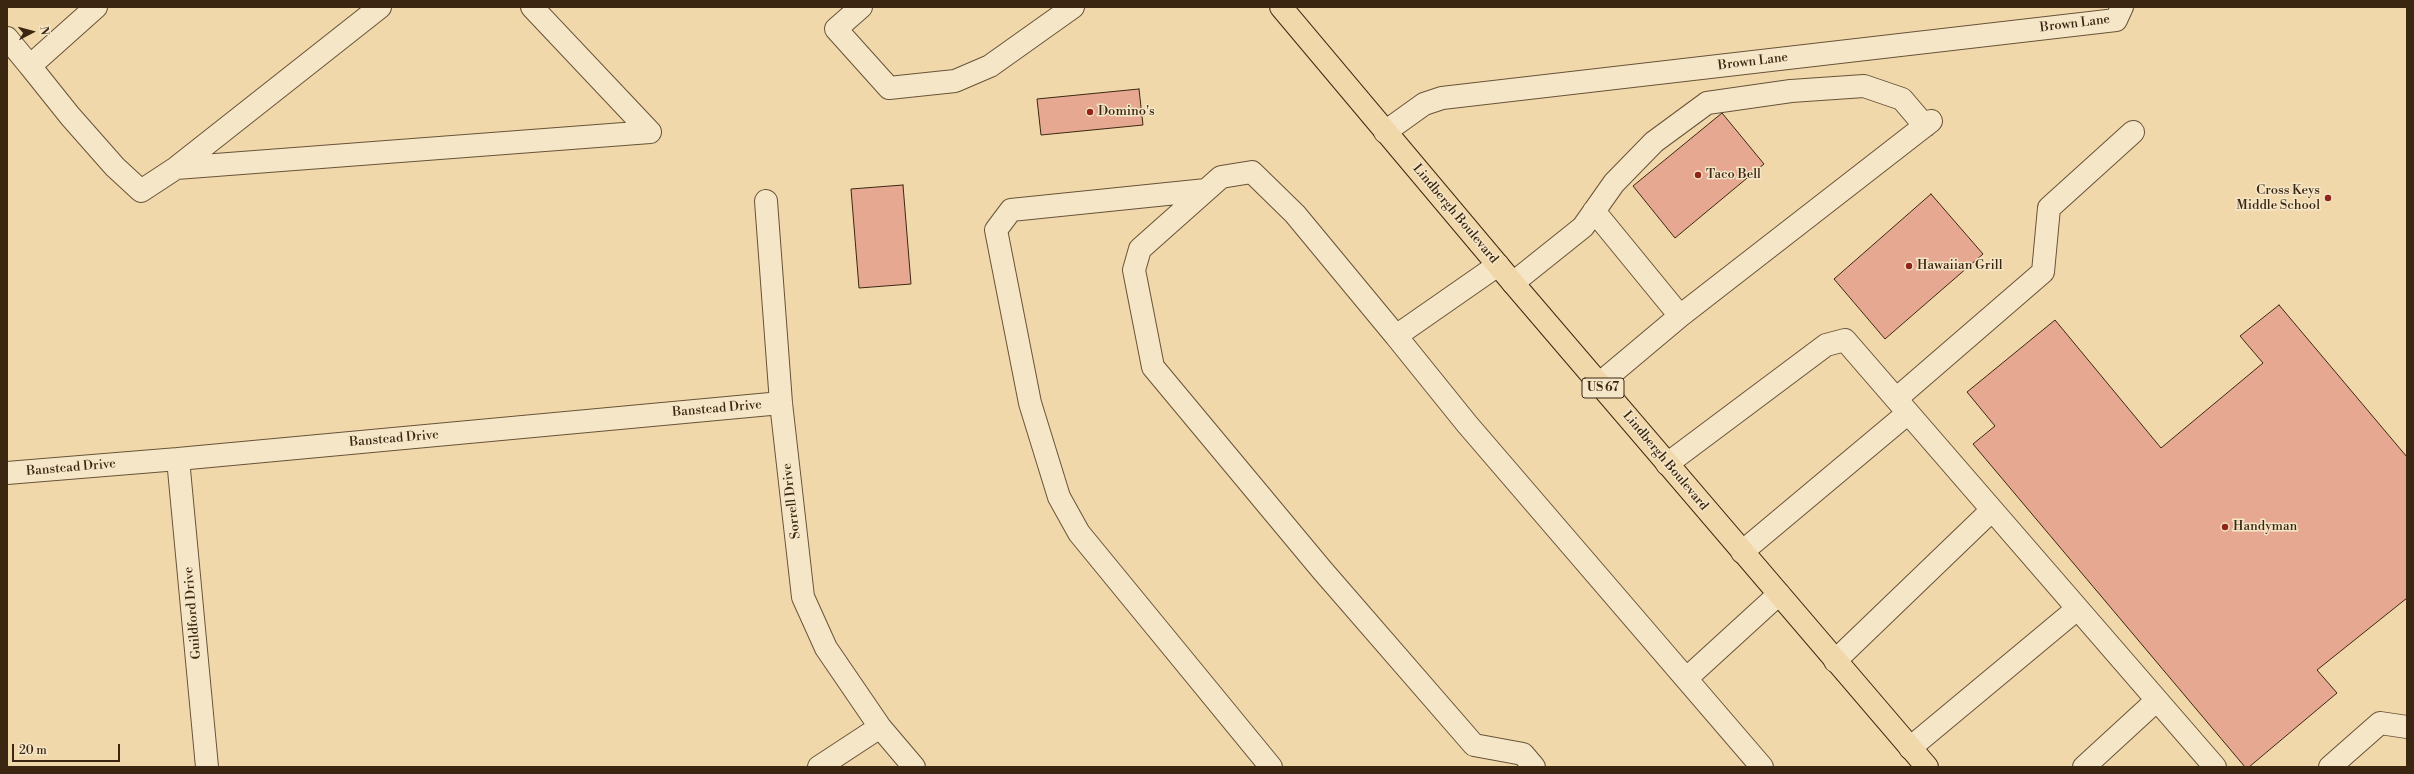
<!DOCTYPE html>
<style>
body{margin:0}
#map{position:relative;width:2414px;height:774px;overflow:hidden;background:#f1d8ab;font-family:"Libre Bodoni",serif}
canvas{display:block}
.frame{position:absolute;inset:0;border:8px solid #3b2711;pointer-events:none}
.north{position:absolute;left:12px;top:12px;width:40px;height:40px;-webkit-text-stroke:3px #f6e6c8;paint-order:stroke;rotate:84deg;font-size:11px;font-weight:700;line-height:16px;text-align:center;color:#3b2711}
.north::after{content:'';display:block;margin:auto;width:14px;height:18px;background:#3b2711;clip-path:polygon(50% 0,100% 100%,50% 72%,0 100%)}
.scale{position:absolute;left:12px;top:744px;width:108px;height:18px;box-sizing:border-box;border:2px solid #3b2711;border-top:0;padding-left:5px;font-size:12px;line-height:14px;white-space:nowrap;color:#3b2711;-webkit-text-stroke:3px #f6e6c8;paint-order:stroke}
</style>
<div id="map">
<canvas width="2414" height="774"></canvas>
<div class="frame"></div>
<div class="north">N</div>
<div class="scale">20 m</div>
</div>
<script>
const ctx = document.querySelector('canvas').getContext('2d');
ctx.lineJoin = 'round';
function fill(path, color) { ctx.fillStyle = color; ctx.fill(path, 'evenodd'); }
const toPath = rows => new Path2D(rows.map(r => 'M' + r).join(''));
function strokePath(path, color, width, dash) { ctx.strokeStyle = color; ctx.lineWidth = width; ctx.lineCap = dash ? 'butt' : 'round'; ctx.setLineDash(dash || []); ctx.stroke(path); }
function label(font, color, halo, rows, align = 'center') {
  ctx.font = font + ' "Libre Bodoni",serif'; ctx.lineWidth = 3; ctx.setLineDash([]); ctx.textBaseline = 'middle'; ctx.strokeStyle = halo; ctx.fillStyle = color; for (const [text, x, y, turn = 0] of rows) {
    ctx.save(); ctx.translate(x, y); ctx.rotate((+turn || 0) * Math.PI / 180); ctx.textAlign = isNaN(turn) ? turn : align; if (halo) ctx.strokeText(text, 0, 0); ctx.fillText(text, 0, 0); ctx.restore();
  }
}
const building = toPath([
 [1139,89,1143,125,1041,135,1037,99,1139,89],
 [1722,113,1764,164,1675,238,1633,186,1722,113],
 [903,185,911,284,859,288,851,189,903,185],
 [1931,194,1983,254,1885,339,1834,279,1931,194],
 [2279,305,2407,457,2407,598,2317,670,2337,693,2249,767,2245,767,1973,444,1995,426,1967,392,2055,320,2161,448,2263,363,2240,336,2279,305]
]);
fill(building, '#e6a891');
strokePath(building, '#3b2711', 1);
const minor = toPath([
 [96,7,30,66,70,116,115,167,141,191,176,168,380,7],
 [532,7,650,132],
 [861,7,836,29,889,88,955,81,990,66,1073,7],
 [7,38,30,66],
 [1385,132,1424,104,1442,98,2116,20,2122,7],
 [176,168,650,132],
 [1206,190,1011,210,996,230,1030,403,1059,497,1079,533,1271,767],
 [766,201,781,403,803,597,826,648,880,727,914,767],
 [1594,211,1680,316],
 [1498,265,1396,336,1295,214,1252,172,1221,177,1140,249,1134,270,1153,367,1322,570,1474,745,1523,754,1534,767],
 [1513,283,1583,227,1614,183,1654,142,1707,103,1791,91,1864,86,1902,99,1925,126],
 [1396,336,1467,424,1762,767],
 [1599,384,1680,316,1931,121],
 [1896,399,2043,272,2049,208,2133,132],
 [178,459,207,767],
 [1667,464,1826,345,1845,340,2215,767],
 [7,473,178,459,781,403],
 [1742,552,1908,413],
 [1835,661,1992,510],
 [1687,678,1779,594],
 [1910,748,2077,609],
 [819,767,880,727],
 [2084,767,2157,700],
 [2330,767,2380,723,2407,727]
]);
const major = toPath([
 [1281,7,1513,283,1927,767]
]);
strokePath(minor, '#685338', 24);
strokePath(major, '#3b2711', 24);
strokePath(minor, '#f6e6c8', 22);
strokePath(major, '#f1d8ab', 22);
for (const [x, y, r, color] of [
 [1090,112,4,"#8f2418"],
 [1698,175,4,"#8f2418"],
 [2328,198,4,"#8f2418"],
 [1909,266,4,"#8f2418"],
 [2225,527,4,"#8f2418"]
]) { const dot = new Path2D(); dot.arc(x, y, r, 0, 2 * Math.PI); ctx.fillStyle = color; ctx.fill(dot); strokePath(dot, '#f6e6c8', 1.5); }
for (const [x, y, w] of [
 [1603,388,42]
]) { const box = new Path2D(); box.roundRect(x - w / 2, y - 10, w, 20, 3); ctx.fillStyle = '#f6e6c8'; ctx.fill(box); strokePath(box, '#3b2711', 1); }
label('bold 12px', '#3b2711', null, [
 ["US 67",1603,388]
]);
label('13px', '#3b2711', '#f6e6c8', [
 ["Brown Lane",2075,24,-7],
 ["Brown Lane",1753,62,-7],
 ["Lindbergh Boulevard",1455,214,50],
 ["Banstead Drive",717,409,-5],
 ["Banstead Drive",394,439,-5],
 ["Lindbergh Boulevard",1665,461,50],
 ["Banstead Drive",71,468,-5],
 ["Sorrell Drive",792,501,-97],
 ["Guildford Drive",193,613,-95]
]);
label('13px', '#3b2711', '#f6e6c8', [
 ["Domino's",1098,112],
 ["Taco Bell",1706,175],
 ["Cross Keys",2320,191,"right"],
 ["Middle School",2320,206,"right"],
 ["Hawaiian Grill",1917,266],
 ["Handyman",2233,527]
], 'left');
</script>
